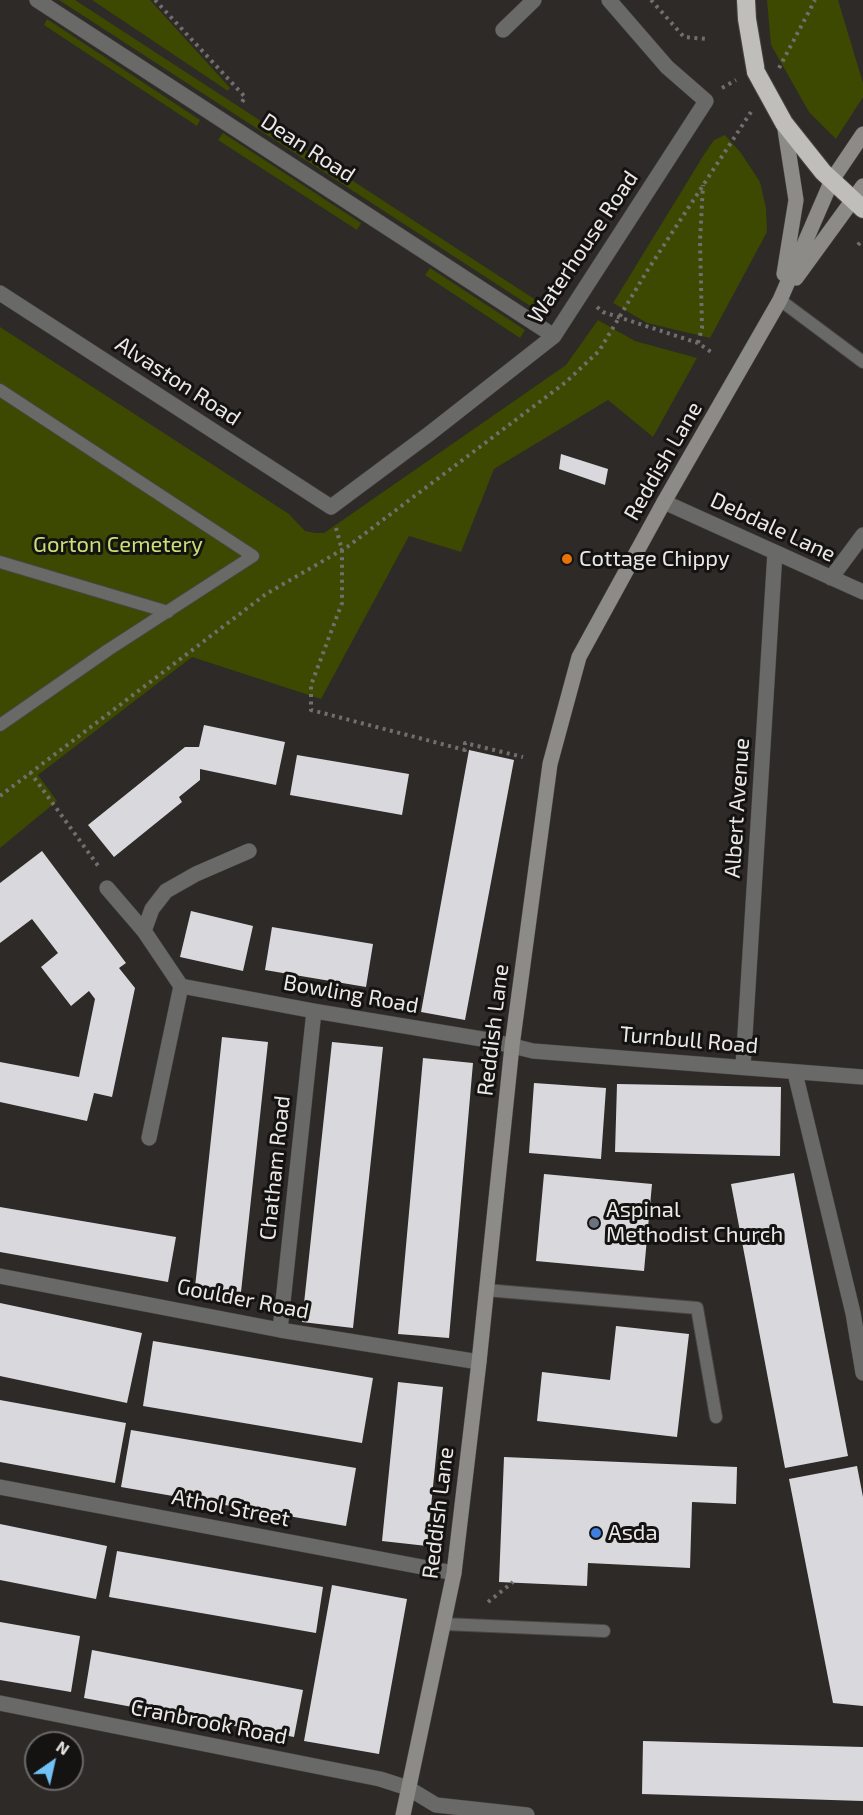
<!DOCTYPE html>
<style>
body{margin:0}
#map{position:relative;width:863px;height:1815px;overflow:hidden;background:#2d2a28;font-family:"Exo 2",sans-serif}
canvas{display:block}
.north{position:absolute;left:24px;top:1731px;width:60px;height:60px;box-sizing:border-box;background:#151312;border:2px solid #6b6967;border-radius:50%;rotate:34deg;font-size:16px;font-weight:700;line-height:24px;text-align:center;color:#ebe9e7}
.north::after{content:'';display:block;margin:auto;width:21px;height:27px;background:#71c1f4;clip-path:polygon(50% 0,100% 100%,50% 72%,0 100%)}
</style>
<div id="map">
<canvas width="863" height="1815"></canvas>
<div class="north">N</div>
</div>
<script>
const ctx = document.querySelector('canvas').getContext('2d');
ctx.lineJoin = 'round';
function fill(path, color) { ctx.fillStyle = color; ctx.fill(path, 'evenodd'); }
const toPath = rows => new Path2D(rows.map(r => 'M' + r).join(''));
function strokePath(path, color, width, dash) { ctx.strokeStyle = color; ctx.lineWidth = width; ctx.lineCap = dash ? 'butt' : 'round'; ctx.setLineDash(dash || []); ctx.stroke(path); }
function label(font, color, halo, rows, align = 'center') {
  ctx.font = font + ' "Exo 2",sans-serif'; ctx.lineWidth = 6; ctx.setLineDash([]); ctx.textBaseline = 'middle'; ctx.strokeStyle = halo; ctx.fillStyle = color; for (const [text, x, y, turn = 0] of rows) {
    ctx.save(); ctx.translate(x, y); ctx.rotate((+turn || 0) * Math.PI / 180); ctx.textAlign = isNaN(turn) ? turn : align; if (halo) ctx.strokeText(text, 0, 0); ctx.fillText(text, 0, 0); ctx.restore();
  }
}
fill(toPath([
 [59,0,75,0,542,304,538,311],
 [92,0,150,0,230,88,228,91],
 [767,0,838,0,863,83,863,97,836,139,809,112,771,45],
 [47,19,200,120,197,126,44,25],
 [223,133,361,223,357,230,218,140],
 [725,135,741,153,760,182,766,208,767,232,710,338,647,323,613,303,705,153,714,140],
 [430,268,525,330,520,338,425,275],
 [598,320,635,341,697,358,653,437,608,400,494,469,461,552,409,536,321,699,192,657,38,775,57,801,0,848,0,327,289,514,305,531,315,533,324,533,566,365]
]), '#3d4800');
fill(toPath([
 [561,454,608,469,605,485,559,469],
 [204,725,285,742,276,785,200,769,200,780,179,797,182,802,114,857,88,825,185,747,199,747],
 [469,750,514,760,465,1020,421,1012],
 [297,755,409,774,402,815,290,795],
 [42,851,126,963,119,968,135,988,112,1097,94,1093,87,1121,0,1102,0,1062,79,1077,95,999,89,991,71,1006,41,967,58,953,32,919,0,943,0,883],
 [191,911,253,926,243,971,180,957],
 [272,927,373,944,366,987,265,970],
 [222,1037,268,1042,241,1292,195,1287],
 [332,1042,383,1047,353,1328,302,1322],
 [423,1058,473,1063,449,1338,398,1334],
 [534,1083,606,1088,601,1159,529,1153],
 [617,1084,781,1087,780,1156,615,1152],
 [794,1173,848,1456,785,1468,731,1184],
 [544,1174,652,1184,644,1271,536,1261],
 [0,1207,176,1237,168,1282,0,1252],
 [0,1303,142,1333,127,1403,0,1376],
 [616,1326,689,1334,677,1437,537,1421,542,1372,610,1380],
 [153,1341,373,1378,362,1443,143,1406],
 [398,1382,443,1387,427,1546,382,1541],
 [0,1400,126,1423,115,1483,0,1462],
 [131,1430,356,1468,346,1526,121,1487],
 [504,1457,737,1467,736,1504,692,1502,690,1568,588,1563,587,1586,499,1582],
 [857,1466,863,1497,863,1706,833,1703,789,1479],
 [0,1524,107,1546,96,1599,0,1580],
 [117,1551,323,1587,316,1633,109,1597],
 [332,1585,407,1599,379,1754,304,1741],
 [0,1622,80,1636,71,1692,0,1680],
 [92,1650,303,1690,294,1737,84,1698],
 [643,1741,863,1747,863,1801,642,1794]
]), '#d9d9dd');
const lane = toPath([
 [780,300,863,362],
 [0,390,253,556,108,650,0,725],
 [0,562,168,612],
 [486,1290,697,1308,716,1417],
 [444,1624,604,1631]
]);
const street = toPath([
 [37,0,554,336],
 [503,30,534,0],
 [0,293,331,507,429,434,554,336,706,101,667,67,609,0],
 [664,502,863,592],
 [831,578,863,535],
 [107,888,144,931,181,986,149,1138],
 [144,931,152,909,166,891,196,874,249,851],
 [181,986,314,1011,488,1040,533,1051,863,1077],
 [743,1067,775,552],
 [795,1073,853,1313,863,1373],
 [0,1276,280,1330,479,1362],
 [280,1330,314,1011],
 [0,1487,454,1573],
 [0,1703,380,1779,408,1788,436,1805,527,1815]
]);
const secondary = toPath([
 [784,123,796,200,784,274],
 [796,278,863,186],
 [403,1815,454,1573,479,1362,512,1046,550,764,579,657,664,502,780,300,832,180,863,134]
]);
const highway = toPath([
 [746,0,747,19,756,72],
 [784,123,823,172,863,209]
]);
strokePath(lane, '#484543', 14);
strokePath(street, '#484543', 16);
strokePath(secondary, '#484543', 16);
strokePath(highway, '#484543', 20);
strokePath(toPath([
 [155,0,245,97,241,104],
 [651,0,684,37,707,39],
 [779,68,815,0],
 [722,88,736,80],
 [858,245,862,240],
 [597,307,603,312,698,343,714,354],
 [698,343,702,328,700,241,703,185],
 [336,528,342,550,342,603,311,685,311,710,465,750,465,743,523,757],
 [30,772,99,867],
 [0,796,266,594,347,547,566,382,599,351,647,271,751,112],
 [488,1602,513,1582]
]), '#716f6d', 4, [3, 4.5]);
strokePath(lane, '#696967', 12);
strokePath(street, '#696967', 15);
strokePath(secondary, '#8c8b88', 15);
strokePath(highway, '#bfbeba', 18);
const highwayBridge = toPath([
 [756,72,784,123]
]);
strokePath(highwayBridge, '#484543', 20, []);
strokePath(highwayBridge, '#bfbeba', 18);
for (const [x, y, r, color] of [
 [567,559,6,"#e8710a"],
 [594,1223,6,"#6b7280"],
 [596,1533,6,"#3f7fe0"]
]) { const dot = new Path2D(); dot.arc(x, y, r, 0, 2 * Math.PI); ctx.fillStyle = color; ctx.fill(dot); strokePath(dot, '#151312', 2); }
label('22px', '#ebe9e7', '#151312', [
 ["Dean Road",308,148,33],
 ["Waterhouse Road",583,247,-56],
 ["Alvaston Road",178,381,33],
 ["Reddish Lane",663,461,-60],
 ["Debdale Lane",773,527,25],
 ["Albert Avenue",737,808,-86],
 ["Bowling Road",351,994,10],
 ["Reddish Lane",493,1030,-83],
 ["Turnbull Road",689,1040,5],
 ["Chatham Road",275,1168,-84],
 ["Goulder Road",243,1299,11],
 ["Athol Street",231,1508,11],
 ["Reddish Lane",438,1513,-83],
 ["Cranbrook Road",209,1722,11]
]);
label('22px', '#c9e077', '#151312', [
 ["Gorton Cemetery",118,545]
]);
label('22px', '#ebe9e7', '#151312', [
 ["Cottage Chippy",579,559],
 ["Aspinal",606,1210],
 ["Methodist Church",606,1235],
 ["Asda",608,1533]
], 'left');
</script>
